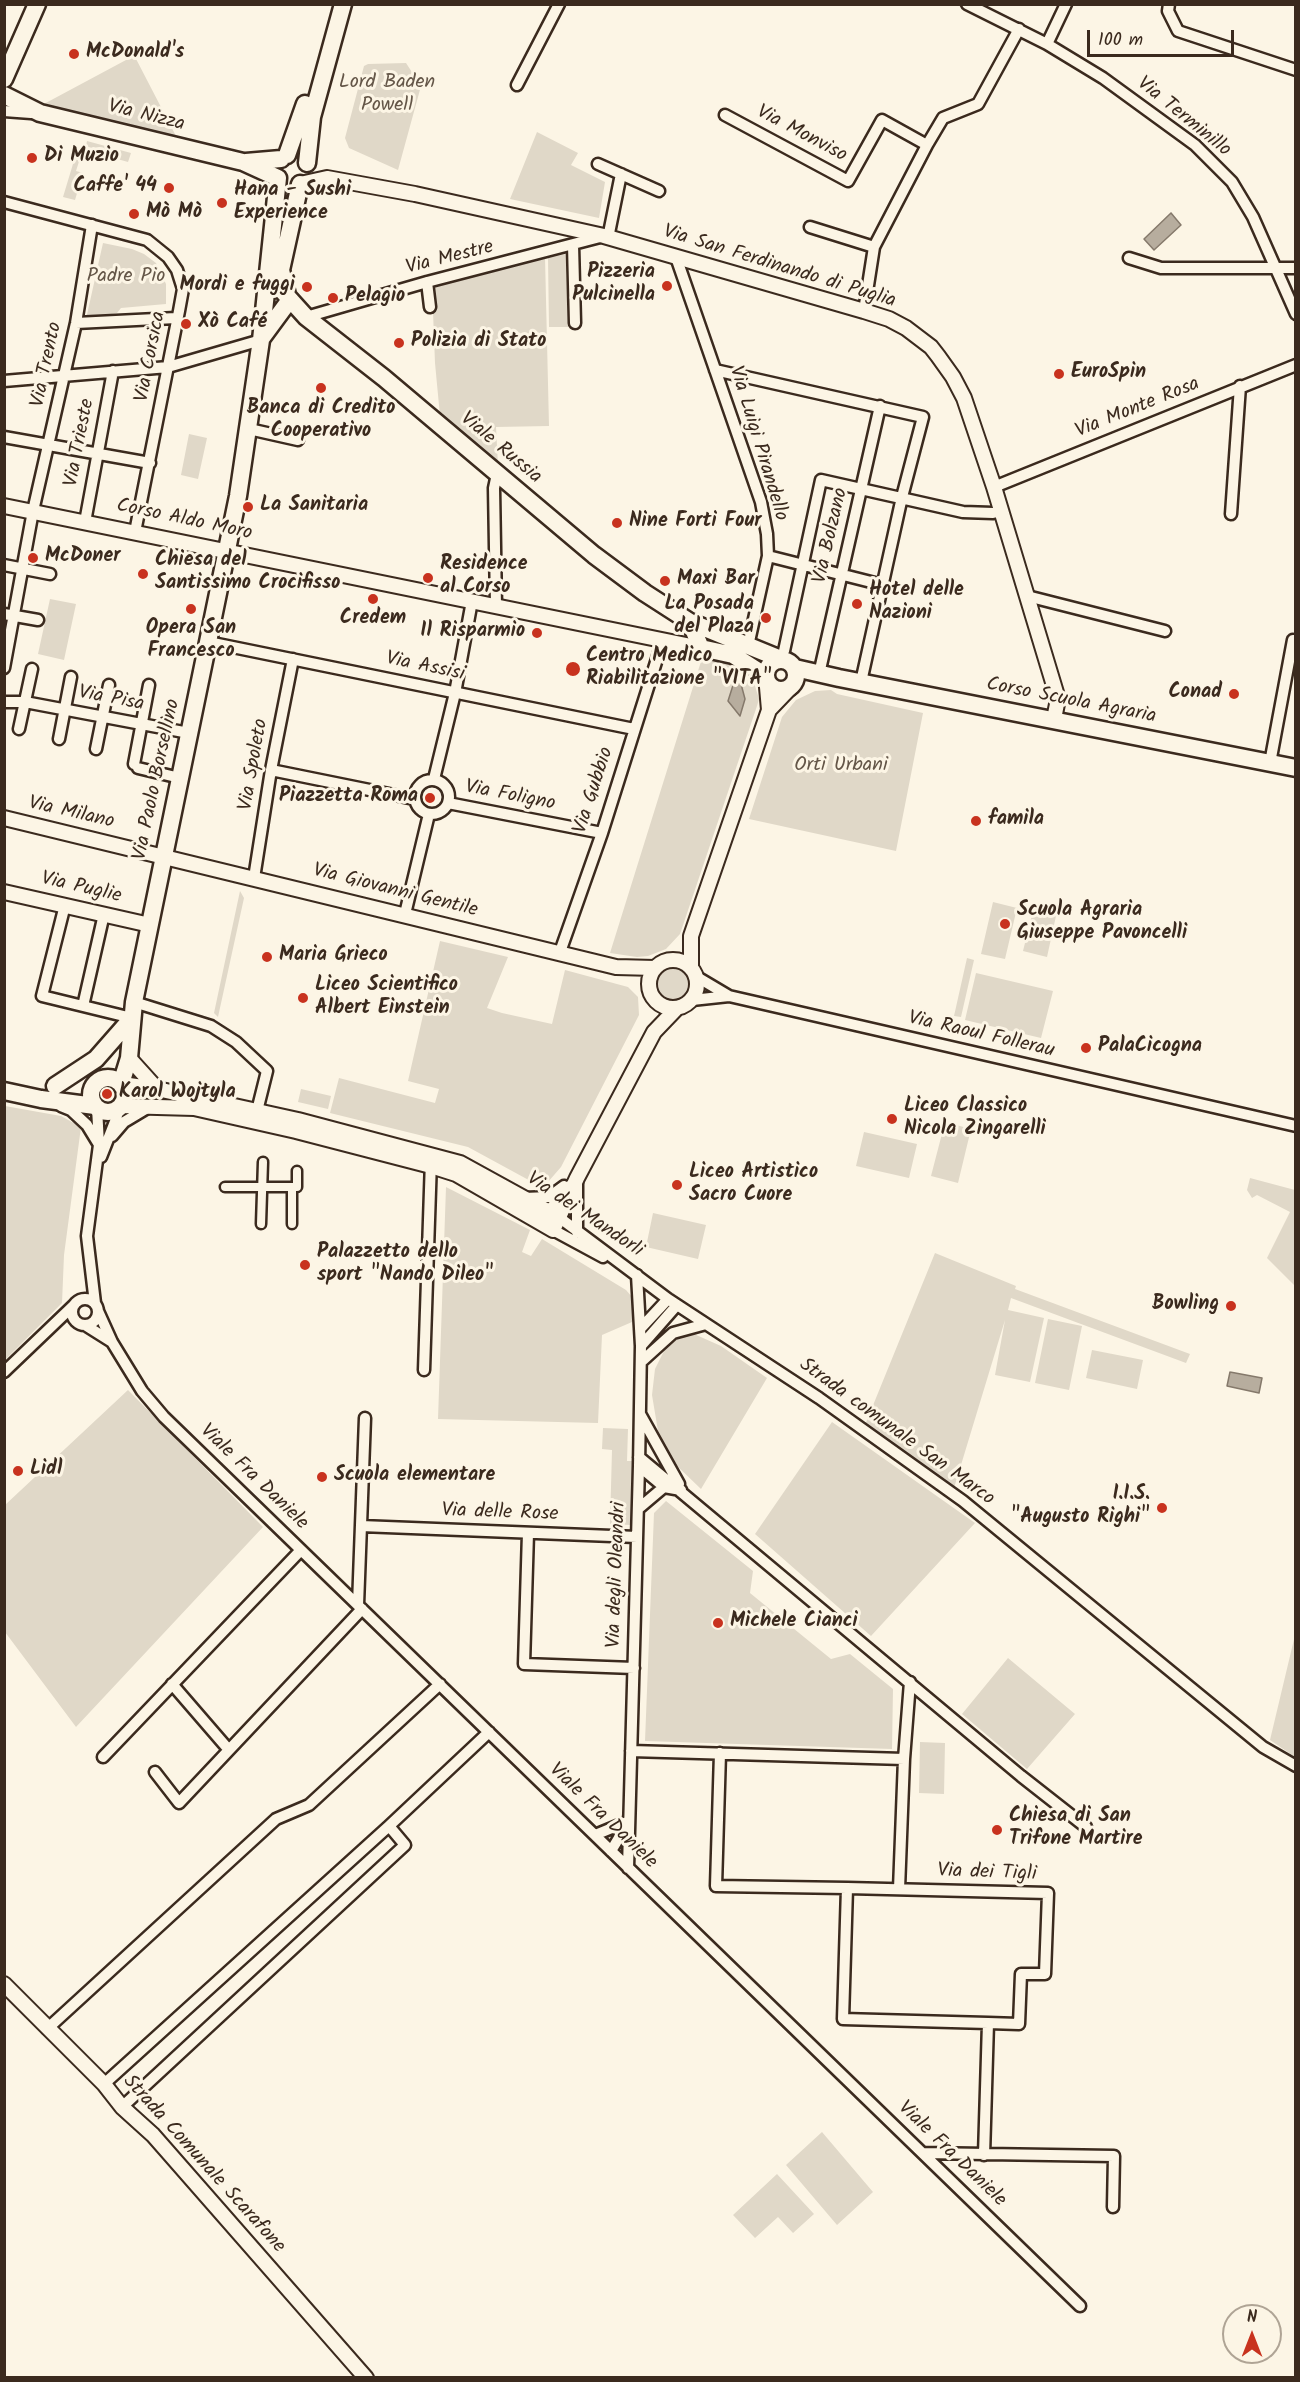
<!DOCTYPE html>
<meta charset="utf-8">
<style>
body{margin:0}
#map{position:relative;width:1300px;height:2382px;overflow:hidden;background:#fcf5e5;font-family:Kalam,sans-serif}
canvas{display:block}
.frame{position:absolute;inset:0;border:6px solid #3b2a1e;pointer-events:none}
.north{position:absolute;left:1222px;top:2304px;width:60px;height:60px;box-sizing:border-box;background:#fcf5e5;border:2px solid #afa495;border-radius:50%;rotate:0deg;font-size:16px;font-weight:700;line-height:24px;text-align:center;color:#3b2a1e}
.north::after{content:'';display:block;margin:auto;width:21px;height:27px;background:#c8321e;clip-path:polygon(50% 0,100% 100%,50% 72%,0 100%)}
.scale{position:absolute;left:1087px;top:30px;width:147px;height:27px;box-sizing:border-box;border:3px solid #3b2a1e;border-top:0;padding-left:8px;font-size:18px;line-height:21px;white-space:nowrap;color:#3b2a1e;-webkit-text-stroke:4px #fcf5e5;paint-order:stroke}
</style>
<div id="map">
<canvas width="1300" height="2382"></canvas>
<div class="frame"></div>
<div class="north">N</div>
<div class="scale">100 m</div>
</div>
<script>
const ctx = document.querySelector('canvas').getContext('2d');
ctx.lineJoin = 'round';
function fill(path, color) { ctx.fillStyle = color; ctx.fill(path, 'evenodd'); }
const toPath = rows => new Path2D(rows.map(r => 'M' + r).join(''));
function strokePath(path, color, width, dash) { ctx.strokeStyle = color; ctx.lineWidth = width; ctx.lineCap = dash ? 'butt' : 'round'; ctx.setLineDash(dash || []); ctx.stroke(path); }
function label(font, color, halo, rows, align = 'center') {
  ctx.font = font + ' Kalam,sans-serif'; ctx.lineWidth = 6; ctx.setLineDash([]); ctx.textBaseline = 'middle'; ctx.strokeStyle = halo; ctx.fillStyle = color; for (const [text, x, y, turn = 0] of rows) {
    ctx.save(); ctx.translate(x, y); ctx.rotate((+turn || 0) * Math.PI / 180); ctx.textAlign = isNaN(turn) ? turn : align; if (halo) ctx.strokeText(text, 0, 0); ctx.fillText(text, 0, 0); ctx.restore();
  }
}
fill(toPath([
 [134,55,177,138,42,105,126,60],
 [406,63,421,86,398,170,349,148,345,138,364,66,368,64],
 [537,132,578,153,571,165,605,182,599,218,510,199],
 [87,141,131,153,128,162,85,150],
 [76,154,81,155,76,171,83,173,75,200,63,197],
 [103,243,132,249,144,254,156,263,166,284,166,304,121,308,117,313,86,319],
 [566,254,568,327,549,327,548,258],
 [545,257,549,426,496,427,498,465,440,416,435,363,432,286,511,264],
 [189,434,207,438,198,479,181,475],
 [50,599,76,604,64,660,38,654],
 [703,655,737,664,752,676,759,699,757,706,680,934,666,949,648,956,637,957,610,953],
 [831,690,837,694,923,713,896,851,749,819,782,717,796,700,815,691],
 [240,891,244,898,218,1017,214,1013],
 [993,902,1017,908,1005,959,981,954],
 [1033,911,1056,916,1047,957,1023,951],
 [440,941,508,957,487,1008,502,1013,552,1024,565,970,628,987,638,997,639,1015,561,1167,548,1182,536,1184,468,1147,330,1113,339,1078,435,1103,439,1089,408,1081],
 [967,958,974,960,961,1017,954,1016],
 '658 984a15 15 0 1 1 30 0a15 15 0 1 1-30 0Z',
 [976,973,1053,991,1041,1038,965,1020],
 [301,1089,331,1096,328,1109,298,1102],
 [5,1106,61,1116,81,1127,64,1255,62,1303,5,1360],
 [945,1122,971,1129,958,1183,931,1176],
 [864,1132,917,1144,909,1178,856,1166],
 [1250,1178,1295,1190,1295,1286,1267,1258,1290,1212,1257,1195,1252,1198,1247,1190],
 [446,1187,530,1230,522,1252,531,1256,542,1239,626,1290,632,1297,632,1322,602,1335,598,1423,438,1419],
 [653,1213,706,1225,698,1259,646,1247],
 [935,1253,1016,1286,1015,1289,1190,1354,1186,1363,1011,1298,1008,1310,1044,1318,1030,1382,995,1375,1005,1320,954,1488,865,1425],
 [1048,1319,1082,1326,1069,1390,1035,1383],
 [694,1334,721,1346,767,1378,701,1489,674,1463,658,1431,652,1395,655,1369,665,1349,679,1338],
 [1092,1350,1143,1360,1137,1389,1086,1378],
 [128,1390,263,1527,76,1727,5,1632,5,1505],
 [832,1422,975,1523,871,1636,755,1534],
 [603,1428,628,1429,627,1461,634,1461,631,1525,610,1524,612,1450,602,1449],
 [666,1501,753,1571,750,1593,831,1659,850,1654,893,1689,892,1749,645,1741,654,1513],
 [1295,1635,1295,1757,1270,1740],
 [1008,1658,1075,1714,1027,1769,962,1714],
 [920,1742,945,1743,944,1794,919,1793],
 [822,2132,873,2192,837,2225,786,2165],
 [777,2174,814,2214,793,2233,778,2217,755,2238,733,2215]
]), '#e0d8c8');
const water = toPath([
 [1171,213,1181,225,1154,250,1144,239,1171,213],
 [735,679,741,684,745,699,740,716,728,701,735,679],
 [1230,1372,1262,1378,1259,1393,1227,1386,1230,1372]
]);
fill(water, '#b7ad9e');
strokePath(water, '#85796b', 1.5);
const pedestrian = toPath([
 [225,1187,292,1187],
 [261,1224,263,1162],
 [292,1224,292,1187,297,1187,297,1171]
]);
const minor = toPath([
 [967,4,1047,44,1103,78,1195,145,1232,182,1253,217,1296,314],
 [1169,4,1168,11,1178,31,1296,70],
 [1047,44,1066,4],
 [517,85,559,4],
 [4,111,31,113],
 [725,115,848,181,882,120,927,145],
 [598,164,659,191],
 [4,202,147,240,168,257,177,270,183,289,179,311,135,532],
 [810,227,874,247],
 [608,238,621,174],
 [573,245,575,323],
 [676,257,761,502,767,534,768,556,748,646],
 [1129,258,1161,268,1296,268],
 [427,282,430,307],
 [864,311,874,247,927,145,943,118,978,104,1019,29],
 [306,317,427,282,604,236],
 [76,323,176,318],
 [715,370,923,417,902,497,861,682],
 [4,381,168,367,261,340],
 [249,429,298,440],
 [4,437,150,463],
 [994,487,1296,365],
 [1231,514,1240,386],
 [85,522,113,371],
 [768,556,883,585],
 [4,565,50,574],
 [1027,596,1165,631],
 [496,606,494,488,497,474],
 [4,614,38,620],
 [208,642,634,729],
 [784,651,821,480,963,512,993,513,1001,511],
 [4,668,33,511,76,323,92,225],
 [819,674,880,406],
 [4,702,25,702,189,733],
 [19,729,32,669],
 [59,739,71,677],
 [96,749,109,685],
 [1270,763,1293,640],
 [134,764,149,685],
 [138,768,180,778],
 [271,770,414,799],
 [434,779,455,693,472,601],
 '415 797a17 17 0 1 1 34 0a17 17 0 1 1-34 0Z',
 [448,803,602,833],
 [254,878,271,770,293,659],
 [65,905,42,996,132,1018],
 [405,914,429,814],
 [560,952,602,833,663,640],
 [697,977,729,996,1296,1126],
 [692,1000,729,996],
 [134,1002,211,1026,236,1042,267,1071,257,1111],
 [83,1006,104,914],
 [61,1106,71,1110,87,1125,98,1143],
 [112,1136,124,1122,149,1107],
 [101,1157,116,1119,119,1108],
 [577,1181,577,1232],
 [524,1198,549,1197,564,1186],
 [544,1216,571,1185],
 [560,1218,668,1299,819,1398,963,1501,1263,1747,1296,1766],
 [553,1230,603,1257],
 '72 1312a13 13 0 1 1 26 0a13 13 0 1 1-26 0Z',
 [95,1303,87,1236,99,1145,97,1107],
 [98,1311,112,1342,142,1391,164,1417,1080,2306],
 [85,1325,112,1342],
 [640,1329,668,1299],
 [641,1346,677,1305],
 [641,1362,673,1333,706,1324],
 [424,1370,431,1160],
 [4,1372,74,1305],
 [640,1414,679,1484],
 [639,1457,1021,1776,1086,1827],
 [639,1466,664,1487,681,1490],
 [638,1509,664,1487],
 [361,1526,637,1537],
 [528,1533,524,1664,634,1668],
 [358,1605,365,1418],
 [172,1684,229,1750],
 [631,1751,904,1759],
 [720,1753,716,1886,847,1888],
 [103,1757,301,1550],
 [155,1772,179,1803,362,1609],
 [595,1835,629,1821],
 [611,1851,629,1821],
 [628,1868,639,1466,641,1346,637,1275],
 [899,1889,904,1759,910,1682],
 [47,2029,276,1819,309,1805,440,1684],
 [104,2084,389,1826,489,1732],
 [122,2107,405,1845,389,1826],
 [923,2153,1114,2156,1113,2207],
 [984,2155,988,2023,1019,2024,1021,1974,1045,1974,1048,1893,847,1888,843,2019,988,2023]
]);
const tertiary = toPath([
 [300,184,327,178,415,194,604,236,864,311,889,319,906,328,931,347,938,356,953,377,964,398,994,487,1058,699,1054,719],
 [4,506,701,648],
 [769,710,793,685],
 [4,818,616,967,655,968],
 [4,892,150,925],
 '649 984a24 24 0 1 1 48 0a24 24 0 1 1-48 0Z',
 [691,967,691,936,769,710,766,676],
 [129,1058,157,1089],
 [122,1084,157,1089,298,1120,460,1163,560,1218],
 [121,1106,194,1108,296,1131,431,1166,456,1174,553,1230,577,1178,654,1032,677,1008],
 [4,1984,104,2084,122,2107,153,2135,366,2378]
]);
const secondary = toPath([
 [4,79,37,4],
 [4,95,40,113,243,162,278,178],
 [287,155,305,104],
 [246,162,281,159],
 [307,163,312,117,343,4],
 [268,275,306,317,384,378,594,555,645,593,690,622,783,660],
 [287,295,281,270,300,184],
 [261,339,289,301],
 [690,622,701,648,733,655,766,676],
 '766 675a15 15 0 1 1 30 0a15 15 0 1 1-30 0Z',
 [795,668,839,678,1296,768],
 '91 1095a17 17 0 1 1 34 0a17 17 0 1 1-34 0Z',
 [121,1084,129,1058,134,1002,238,496,261,340,278,178],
 [55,1086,96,1059,132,1018],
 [4,1091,41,1099,95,1106]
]);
strokePath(pedestrian, '#3b2a1e', 13);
strokePath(minor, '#3b2a1e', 15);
strokePath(tertiary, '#3b2a1e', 18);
strokePath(secondary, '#3b2a1e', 21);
strokePath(pedestrian, '#fcf5e5', 8);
strokePath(minor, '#fcf5e5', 10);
strokePath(tertiary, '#fcf5e5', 14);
strokePath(secondary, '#fcf5e5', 16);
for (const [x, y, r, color] of [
 [74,54,6,"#c8321e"],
 [32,158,6,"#c8321e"],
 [169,188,6,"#c8321e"],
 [222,203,6,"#c8321e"],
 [134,214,6,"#c8321e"],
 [667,286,6,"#c8321e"],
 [307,287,6,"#c8321e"],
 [333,298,6,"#c8321e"],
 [186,324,6,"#c8321e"],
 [399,343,6,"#c8321e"],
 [1059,374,6,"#c8321e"],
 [321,388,6,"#c8321e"],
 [248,507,6,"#c8321e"],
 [617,523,6,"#c8321e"],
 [33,558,6,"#c8321e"],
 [143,574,6,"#c8321e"],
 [428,578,6,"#c8321e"],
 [665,581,6,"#c8321e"],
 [373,599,6,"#c8321e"],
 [857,604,6,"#c8321e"],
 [191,609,6,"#c8321e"],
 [766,618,6,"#c8321e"],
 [537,633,6,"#c8321e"],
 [573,669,8,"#c8321e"],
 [1234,694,6,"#c8321e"],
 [430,798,6,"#c8321e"],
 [976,821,6,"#c8321e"],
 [1005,924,6,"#c8321e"],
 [267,957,6,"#c8321e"],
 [303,998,6,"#c8321e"],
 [1086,1048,6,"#c8321e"],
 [107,1094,6,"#c8321e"],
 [892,1119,6,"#c8321e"],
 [677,1185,6,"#c8321e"],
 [305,1265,6,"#c8321e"],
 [1231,1306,6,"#c8321e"],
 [18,1471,6,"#c8321e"],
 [322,1477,6,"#c8321e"],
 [1162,1508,6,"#c8321e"],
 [718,1623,6,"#c8321e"],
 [997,1830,6,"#c8321e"]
]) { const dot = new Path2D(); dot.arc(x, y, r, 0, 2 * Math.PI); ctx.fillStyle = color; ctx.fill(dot); strokePath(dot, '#fcf5e5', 2); }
label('bold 20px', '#3b2a1e', '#fcf5e5', [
 ["McDonald's",86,54],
 ["Di Muzio",44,158],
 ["Caffe' 44",157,188,"right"],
 ["Hana - Sushi",234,192],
 ["Experience",234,215],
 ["Mò Mò",146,214],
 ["Pizzeria",655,274,"right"],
 ["Pulcinella",655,297,"right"],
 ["Mordi e fuggi",295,287,"right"],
 ["Pelagio",345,298],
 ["Xò Café",198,324],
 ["Polizia di Stato",411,343],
 ["EuroSpin",1071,374],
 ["Banca di Credito",321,410,"center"],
 ["Cooperativo",321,433,"center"],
 ["La Sanitaria",260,507],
 ["Nine Forti Four",629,523],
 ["McDoner",45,558],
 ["Chiesa del",155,562],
 ["Santissimo Crocifisso",155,585],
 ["Residence",440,566],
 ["al Corso",440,589],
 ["Maxi Bar",677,581],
 ["Hotel delle",869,592],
 ["Nazioni",869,615],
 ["La Posada",754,606,"right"],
 ["del Plaza",754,629,"right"],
 ["Credem",373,620,"center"],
 ["Opera San",191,630,"center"],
 ["Francesco",191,653,"center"],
 ["Il Risparmio",525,633,"right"],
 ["Centro Medico",586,658],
 ["Riabilitazione \"VITA\"",586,681],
 ["Conad",1222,694,"right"],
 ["Piazzetta Roma",418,798,"right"],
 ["famila",988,821],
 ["Scuola Agraria",1017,912],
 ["Giuseppe Pavoncelli",1017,935],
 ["Maria Grieco",279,957],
 ["Liceo Scientifico",315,987],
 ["Albert Einstein",315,1010],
 ["PalaCicogna",1098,1048],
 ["Karol Wojtyla",119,1094],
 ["Liceo Classico",904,1108],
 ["Nicola Zingarelli",904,1131],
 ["Liceo Artistico",689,1174],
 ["Sacro Cuore",689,1197],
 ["Palazzetto dello",317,1254],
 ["sport \"Nando Dileo\"",317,1277],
 ["Bowling",1219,1306,"right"],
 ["Lidl",30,1471],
 ["Scuola elementare",334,1477],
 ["I.I.S.",1150,1496,"right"],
 ["\"Augusto Righi\"",1150,1519,"right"],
 ["Michele Cianci",730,1623],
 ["Chiesa di San",1009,1818],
 ["Trifone Martire",1009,1841]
], 'left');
label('20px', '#645648', '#fcf5e5', [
 ["Lord Baden",387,84],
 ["Powell",387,107],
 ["Padre Pio",126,278],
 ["Orti Urbani",841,767]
]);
label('20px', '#3b2a1e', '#fcf5e5', [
 ["Via Nizza",146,117,14],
 ["Via Terminillo",1183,118,39],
 ["Via Monviso",801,135,28],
 ["Via Mestre",450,259,-14],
 ["Via San Ferdinando di Puglia",779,268,17],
 ["Via Corsica",152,357,-79],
 ["Via Trento",48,365,-78],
 ["Via Monte Rosa",1138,409,-22],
 ["Via Trieste",81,443,-79],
 ["Via Luigi Pirandello",757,444,73],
 ["Viale Russia",500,449,40],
 ["Corso Aldo Moro",184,521,12],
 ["Via Bolzano",832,536,-77],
 ["Via Assisi",425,668,12],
 ["Via Pisa",111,700,11],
 ["Corso Scuola Agraria",1071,702,11],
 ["Via Spoleto",255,765,-80],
 ["Via Paolo Borsellino",158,780,-78],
 ["Via Gubbio",595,791,-72],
 ["Via Foligno",510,797,11],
 ["Via Milano",71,814,13],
 ["Via Puglie",81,889,13],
 ["Via Giovanni Gentile",395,892,14],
 ["Via Raoul Follerau",981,1036,13],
 ["Via dei Mandorli",584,1216,34],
 ["Strada comunale San Marco",896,1433,36],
 ["Viale Fra Daniele",253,1478,44],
 ["Via delle Rose",500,1514,2],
 ["Via degli Oleandri",618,1575,-88],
 ["Viale Fra Daniele",602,1817,44],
 ["Via dei Tigli",987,1874,2],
 ["Viale Fra Daniele",951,2155,44],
 ["Strada Comunale Scarafone",203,2165,48]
]);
</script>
